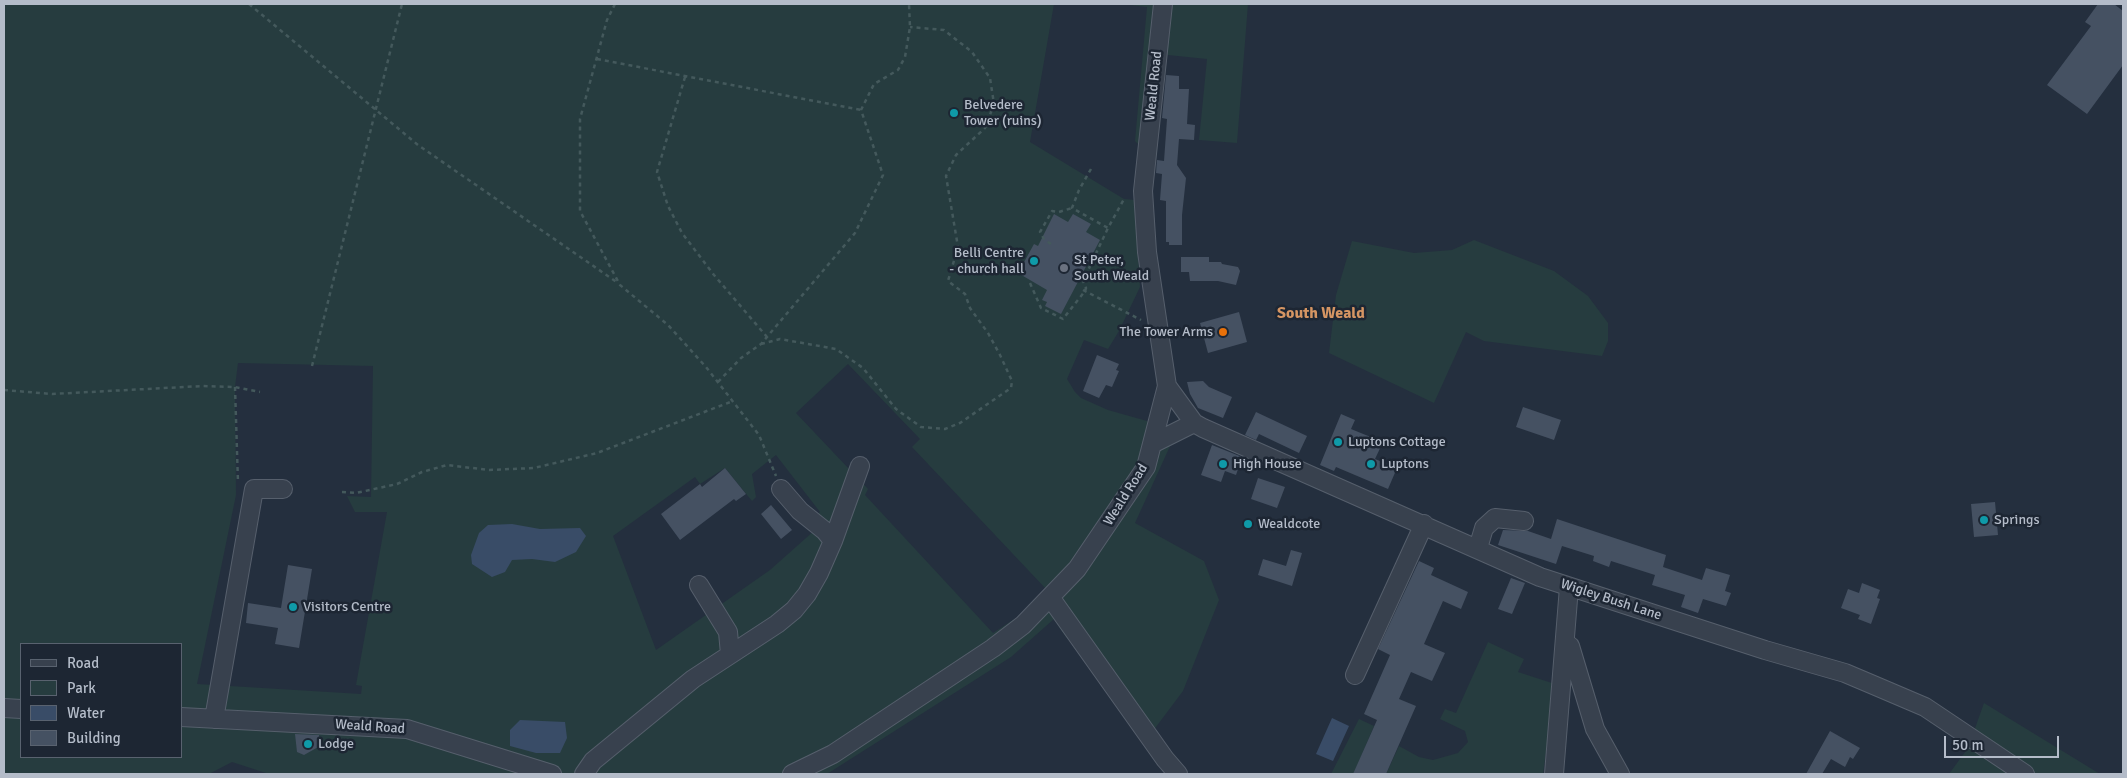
<!DOCTYPE html>
<style>
body{margin:0}
#map{position:relative;width:2127px;height:778px;overflow:hidden;background:#242f3e;font-family:Signika,sans-serif}
canvas{display:block}
.frame{position:absolute;inset:0;border:5px solid #b4bcc9;pointer-events:none}
.legend{position:absolute;left:20px;top:643px;width:162px;height:115px;box-sizing:border-box;background:#1d2633;border:1px solid #59626f;margin:0;padding:6px 9px;list-style:none;font-size:15px;color:#b4bcc9}
.legend li{display:flex;align-items:center;gap:10px;height:25px}
.legend b{width:25px;border:1px solid #59626f}
.scale{position:absolute;left:1944px;top:736px;width:115px;height:22px;box-sizing:border-box;border:2px solid #b4bcc9;border-top:0;padding-left:6px;font-size:15px;line-height:18px;white-space:nowrap;color:#b4bcc9;-webkit-text-stroke:4px #1d2633;paint-order:stroke}
</style>
<div id="map">
<canvas width="2127" height="778"></canvas>
<div class="frame"></div>
<ul class="legend">
<li><b style="height:6px;background:#38414e"></b>Road</li>
<li><b style="height:14px;background:#263c3f"></b>Park</li>
<li><b style="height:14px;background:#394c67"></b>Water</li>
<li><b style="height:14px;background:#455162"></b>Building</li>
</ul>
<div class="scale">50 m</div>
</div>
<script>
const ctx = document.querySelector('canvas').getContext('2d');
ctx.lineJoin = 'round';
function fill(path, color) { ctx.fillStyle = color; ctx.fill(path, 'evenodd'); }
const toPath = rows => new Path2D(rows.map(r => 'M' + r).join(''));
function strokePath(path, color, width, dash) { ctx.strokeStyle = color; ctx.lineWidth = width; ctx.lineCap = dash ? 'butt' : 'round'; ctx.setLineDash(dash || []); ctx.stroke(path); }
function label(font, color, halo, rows, align = 'center') {
  ctx.font = font + ' Signika,sans-serif'; ctx.lineWidth = 5; ctx.setLineDash([]); ctx.textBaseline = 'middle'; ctx.strokeStyle = halo; ctx.fillStyle = color; for (const [text, x, y, turn = 0] of rows) {
    ctx.save(); ctx.translate(x, y); ctx.rotate((+turn || 0) * Math.PI / 180); ctx.textAlign = isNaN(turn) ? turn : align; if (halo) ctx.strokeText(text, 0, 0); ctx.fillText(text, 0, 0); ctx.restore();
  }
}
fill(toPath([
 [4,4,1054,4,1030,142,1124,199,1135,200,1140,287,1119,331,1108,349,1084,340,1067,379,1075,392,1081,398,1108,410,1147,421,1171,444,1135,523,1204,561,1219,600,1183,691,1150,735,1066,637,1054,619,1011,657,827,774,269,774,232,762,209,774,4,774],
 [238,363,373,366,371,497,347,496,355,512,387,512,356,685,362,686,361,694,197,684,236,495,235,387],
 [848,364,920,439,912,447,1046,589,1022,614,993,633,865,495,868,489,796,413],
 [776,455,820,512,812,518,815,530,770,570,656,650,613,536,695,477,700,484,725,468,752,501,756,497,752,474],
 [21,644,181,644,181,757,21,757],
 [1122,4,1248,4,1237,143,1199,140,1207,59,1158,54,1147,153,1135,141,1147,7],
 [1474,240,1554,271,1588,296,1608,323,1608,341,1602,356,1484,341,1466,332,1434,403,1329,353,1336,295,1352,241,1414,253,1452,250],
 [1488,642,1524,659,1518,672,1555,684,1543,774,1386,774,1399,746,1419,757,1433,760,1458,753,1468,742,1465,731,1440,719,1445,709,1456,713],
 [1984,703,2100,774,1949,774,1968,748],
 [1359,719,1374,726,1354,773,1356,774,1331,774]
]), '#263c3f');
fill(toPath([
 [512,524,540,529,580,528,586,536,576,552,555,562,532,559,512,560,505,572,492,577,472,564,471,555,479,533,488,525],
 [1332,718,1349,726,1333,761,1316,754],
 [520,720,565,722,567,738,560,753,536,753,510,746,510,730]
]), '#394c67');
fill(toPath([
 [2098,4,2114,4,2123,11,2123,65,2087,114,2047,85,2091,26,2085,22],
 [1166,75,1179,76,1179,89,1189,89,1187,124,1195,125,1194,140,1179,139,1177,165,1186,178,1182,215,1182,245,1169,245,1169,242,1166,242,1166,201,1160,200,1162,174,1156,173,1157,160,1164,161,1167,119,1162,118],
 [1054,214,1068,222,1073,214,1091,224,1086,232,1100,240,1061,314,1045,306,1047,302,1042,300,1047,290,1018,273,1034,244,1038,246],
 [1181,257,1209,257,1209,262,1221,262,1222,264,1238,267,1240,271,1236,285,1218,281,1190,281,1189,272,1181,272],
 [1239,312,1247,342,1208,353,1200,323],
 [1097,355,1119,364,1116,370,1119,371,1112,387,1106,385,1099,398,1083,391],
 [1203,381,1209,387,1232,397,1223,418,1198,408,1190,394,1187,382],
 [1523,407,1561,420,1554,440,1516,427],
 [1256,412,1307,436,1299,453,1259,434,1256,440,1245,435],
 [1341,414,1355,420,1351,429,1383,442,1375,459,1397,468,1388,489,1336,467,1334,471,1320,465],
 [1212,445,1242,457,1236,475,1225,471,1221,482,1201,475],
 [725,468,746,494,736,501,734,499,680,540,661,514,700,484,702,487],
 [1258,478,1285,487,1277,508,1251,499],
 [1995,502,1998,535,1974,537,1971,504],
 [771,505,792,530,781,539,761,514],
 [1557,519,1666,555,1663,567,1702,580,1706,568,1730,575,1725,591,1731,593,1726,606,1703,599,1698,613,1681,607,1685,595,1652,585,1655,575,1611,561,1609,567,1593,561,1594,556,1562,546,1556,564,1498,545,1503,530,1528,531,1551,539],
 [1291,550,1302,553,1292,586,1258,575,1263,559,1286,566],
 [1419,561,1434,568,1431,575,1468,592,1461,609,1443,601,1424,644,1445,653,1432,681,1411,672,1399,699,1416,706,1386,774,1353,774,1377,720,1364,714,1390,655,1378,649],
 [288,565,312,569,299,648,275,644,278,628,246,623,248,603,281,608],
 [1511,578,1525,583,1512,614,1498,609],
 [1862,583,1880,590,1877,598,1880,599,1871,624,1858,619,1860,615,1841,608,1848,589,1859,593],
 [1830,731,1860,748,1853,759,1850,757,1845,767,1831,759,1822,774,1806,774],
 [295,734,319,735,320,746,304,755,297,752]
]), '#455162');
const minor = toPath([
 [1167,386,1194,423,1203,428,1540,577,1765,650,1845,673,1871,684,1925,707,2025,774],
 [1152,444,1194,423],
 [781,489,800,511,825,531,833,541],
 [1478,548,1484,528,1495,518,1524,521],
 [699,585,728,632,730,654],
 [1050,597,1165,759,1178,774],
 [1570,646,1595,729,1620,774],
 [1355,675,1424,524],
 [4,708,21,709],
 [181,717,407,729,552,774],
 [214,719,254,489,283,489],
 [584,774,593,761,693,679,777,624,794,610,807,594,819,573,833,541,860,466],
 [792,774,833,754,993,648,1023,625,1077,569,1146,467,1167,386,1147,252,1143,191,1163,4],
 [1554,774,1569,587]
]);
strokePath(minor, '#565f6c', 20);
strokePath(toPath([
 [249,4,418,145,618,283],
 [615,4,607,20,580,119,580,211,620,285,668,325,706,367,759,435,776,476],
 [597,59,861,110],
 [685,77,657,172,668,206,682,233,714,275,767,337],
 [1091,169,1079,190,1072,208,1108,228,1124,199],
 [1051,244,1044,239,1040,232,1047,220,1052,211,1059,212,1072,208],
 [1030,283,1041,308,1063,319,1085,291,1086,288,1083,281,1108,228],
 [1083,290,1141,320],
 [761,344,780,339,836,349,863,368,896,409,921,427,945,429,960,423,1011,388,1012,381,1000,355,988,333,970,308,965,294,948,281,958,247,946,176,956,155,985,128,994,104,990,78,972,52,944,30,910,27],
 [312,366,402,4],
 [718,382,741,358,761,344,855,233,883,175,861,110,874,84,898,70,905,57,910,27,909,4],
 [235,387,238,483],
 [4,390,52,394,203,386,235,387,260,392],
 [342,492,356,493,397,484,422,472,447,465,489,470,534,468,597,453,733,401]
]), '#44595c', 2.5, [4, 4]);
strokePath(minor, '#38414e', 18);
for (const [x, y, r, color] of [
 [954,113,5,"#0f9aa8"],
 [1034,261,5,"#0f9aa8"],
 [1064,268,5,"#6b7280"],
 [1223,332,5,"#e8710a"],
 [1338,442,5,"#0f9aa8"],
 [1223,464,5,"#0f9aa8"],
 [1371,464,5,"#0f9aa8"],
 [1984,520,5,"#0f9aa8"],
 [1248,524,5,"#0f9aa8"],
 [293,607,5,"#0f9aa8"],
 [308,744,5,"#0f9aa8"]
]) { const dot = new Path2D(); dot.arc(x, y, r, 0, 2 * Math.PI); ctx.fillStyle = color; ctx.fill(dot); strokePath(dot, '#1d2633', 2); }
label('14px', '#b4bcc9', '#1d2633', [
 ["Weald Road",1154,86,-84],
 ["Weald Road",1126,495,-58],
 ["Wigley Bush Lane",1611,600,18],
 ["Weald Road",370,727,4]
]);
label('14px', '#b4bcc9', '#1d2633', [
 ["Belvedere",964,105],
 ["Tower (ruins)",964,121],
 ["Belli Centre",1024,253,"right"],
 ["- church hall",1024,269,"right"],
 ["St Peter,",1074,260],
 ["South Weald",1074,276],
 ["The Tower Arms",1213,332,"right"],
 ["Luptons Cottage",1348,442],
 ["High House",1233,464],
 ["Luptons",1381,464],
 ["Springs",1994,520],
 ["Wealdcote",1258,524],
 ["Visitors Centre",303,607],
 ["Lodge",318,744]
], 'left');
label('bold 16px', '#d59563', '#1d2633', [
 ["South Weald",1321,314]
]);
</script>
